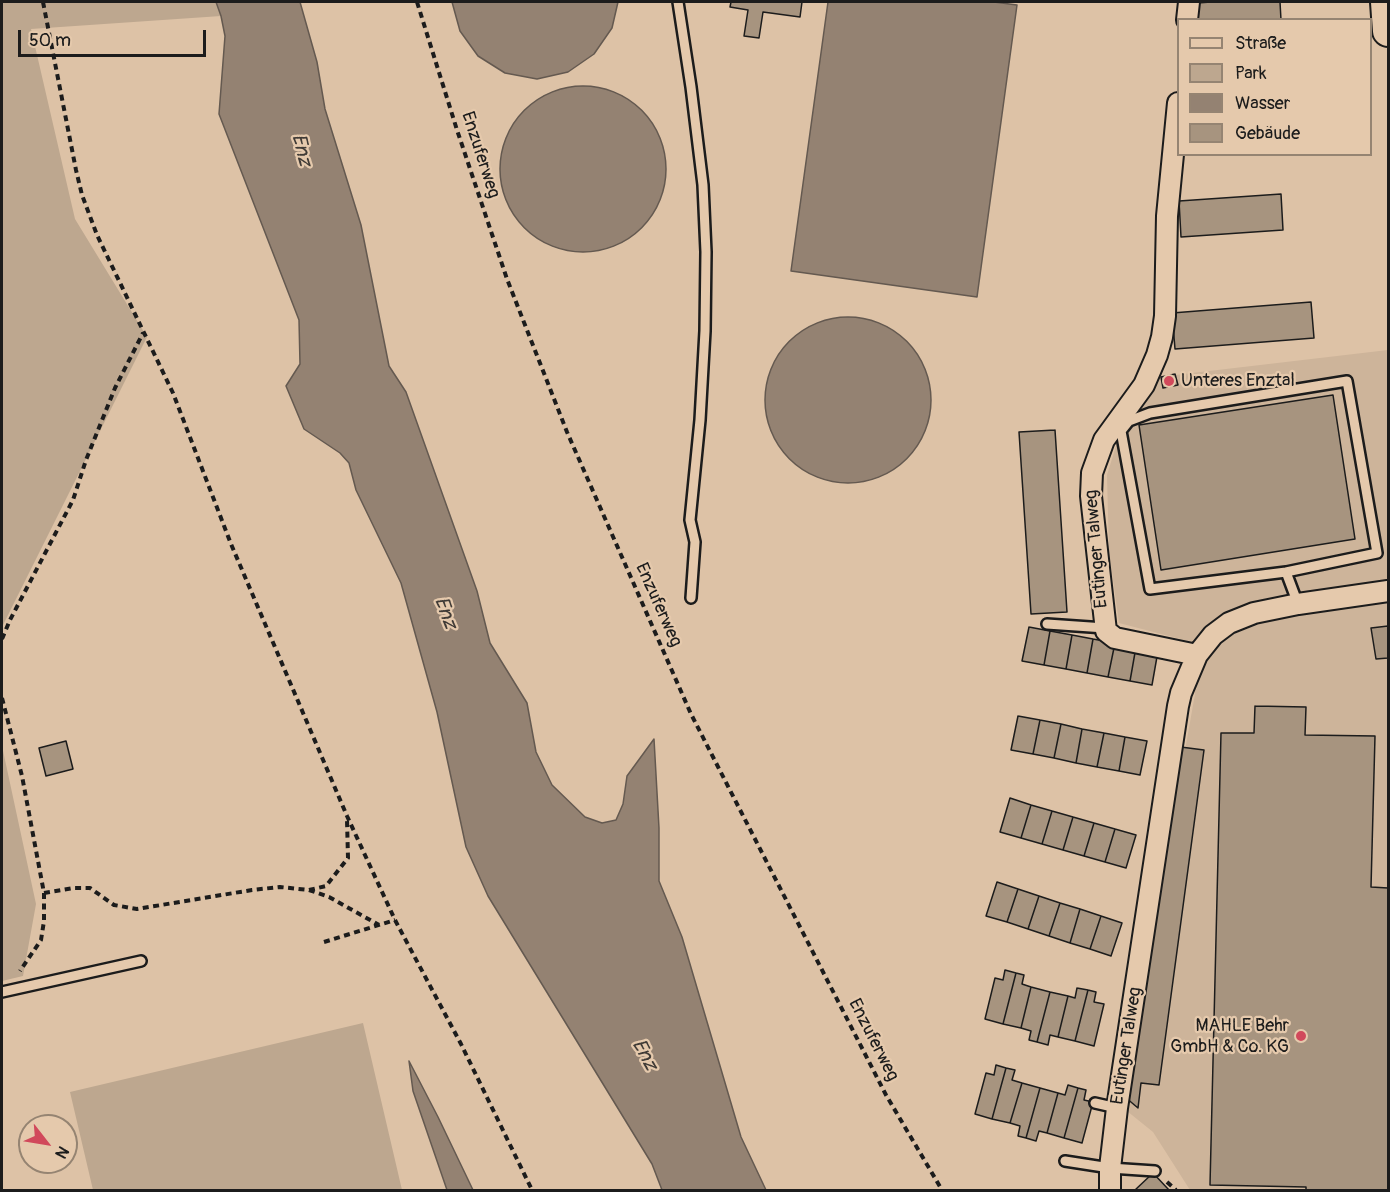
<!DOCTYPE html>
<meta charset="utf-8">
<style>
body{margin:0}
#map{position:relative;width:1390px;height:1192px;overflow:hidden;background:#ddc2a6;font-family:Pangolin,sans-serif}
canvas{display:block}
.frame{position:absolute;inset:0;border:3px solid #1c1c1c;pointer-events:none}
.legend{position:absolute;left:1177px;top:18px;width:195px;height:138px;box-sizing:border-box;background:#e5c9ac;border:2px solid #958472;margin:0;padding:8px 10px;list-style:none;font-size:18px;color:#1c1c1c}
.legend li{display:flex;align-items:center;gap:12px;height:30px}
.legend b{width:30px;border:2px solid #958472}
.north{position:absolute;left:18px;top:1114px;width:60px;height:60px;box-sizing:border-box;background:#e5c9ac;border:2px solid #958472;border-radius:50%;rotate:121deg;font-size:16px;font-weight:700;line-height:24px;text-align:center;color:#1c1c1c}
.north::after{content:'';display:block;margin:auto;width:21px;height:27px;background:#d1495b;clip-path:polygon(50% 0,100% 100%,50% 72%,0 100%)}
.scale{position:absolute;left:18px;top:30px;width:188px;height:27px;box-sizing:border-box;border:3px solid #1c1c1c;border-top:0;padding-left:8px;font-size:18px;line-height:21px;white-space:nowrap;color:#1c1c1c;-webkit-text-stroke:4px #e5c9ac;paint-order:stroke}
</style>
<div id="map">
<canvas width="1390" height="1192"></canvas>
<div class="frame"></div>
<ul class="legend">
<li><b style="height:8px;background:#e5c9ac"></b>Straße</li>
<li><b style="height:16px;background:#bda78f"></b>Park</li>
<li><b style="height:16px;background:#948272"></b>Wasser</li>
<li><b style="height:16px;background:#a7947f"></b>Gebäude</li>
</ul>
<div class="north">N</div>
<div class="scale">50 m</div>
</div>
<script>
const ctx = document.querySelector('canvas').getContext('2d');
ctx.lineJoin = 'round';
function fill(path, color) { ctx.fillStyle = color; ctx.fill(path, 'evenodd'); }
const toPath = rows => new Path2D(rows.map(r => 'M' + r).join(''));
function strokePath(path, color, width, dash) { ctx.strokeStyle = color; ctx.lineWidth = width; ctx.lineCap = dash ? 'butt' : 'round'; ctx.setLineDash(dash || []); ctx.stroke(path); }
function label(font, color, halo, rows, align = 'center') {
  ctx.font = font + ' Pangolin,sans-serif'; ctx.lineWidth = 4.5; ctx.setLineDash([]); ctx.textBaseline = 'middle'; ctx.strokeStyle = halo; ctx.fillStyle = color; for (const [text, x, y, turn = 0] of rows) {
    ctx.save(); ctx.translate(x, y); ctx.rotate((+turn || 0) * Math.PI / 180); ctx.textAlign = isNaN(turn) ? turn : align; if (halo) ctx.strokeText(text, 0, 0); ctx.fillText(text, 0, 0); ctx.restore();
  }
}
fill(toPath([
 [1388,350,1388,1190,1190,1190,1153,1132,1127,1111,1137,1020,1195,694,1192,642,1119,623,1109,551,1107,475,1121,430,1158,377]
]), '#cdb49a');
fill(toPath([
 [2,2,216,2,221,16,31,29,75,219,147,337,2,627],
 [2,746,36,904,23,976,2,981],
 [363,1023,402,1190,93,1190,70,1092]
]), '#bda78f');
const water = toPath([
 [216,2,300,2,317,62,325,109,361,225,389,366,406,392,477,591,490,643,527,703,536,752,552,785,585,817,602,823,616,820,623,804,627,776,654,739,659,828,659,881,682,937,741,1137,766,1190,662,1190,652,1164,488,896,466,847,437,712,401,583,356,490,349,463,340,453,304,429,286,386,300,364,299,320,219,114,225,36,221,16,216,2],
 [452,2,618,2,612,28,594,54,568,72,537,79,505,73,478,56,460,31,452,2],
 [828,2,994,2,1017,5,977,297,791,271,828,2],
 '500 169a83 83 0 1 1 166 0a83 83 0 1 1-166 0Z',
 '765 400a83 83 0 1 1 166 0a83 83 0 1 1-166 0Z',
 [409,1061,438,1117,473,1190,447,1190,413,1091,409,1061]
]);
fill(water, '#948272');
strokePath(water, '#645950', 1.5);
const building = toPath([
 [731,2,802,2,800,17,763,12,759,38,744,36,748,10,730,7,731,2],
 [1211,2,1280,2,1281,20,1198,20,1197,3,1211,2],
 [1281,194,1283,230,1181,237,1179,201,1281,194],
 [1311,302,1314,338,1175,349,1172,313,1311,302],
 [1175,374,1178,385,1163,388,1161,377,1175,374],
 [1333,395,1355,539,1161,570,1139,425,1333,395],
 [1055,430,1067,612,1031,614,1019,432,1055,430],
 [1388,626,1388,658,1376,659,1371,628,1388,626],
 [1029,627,1050,631,1044,665,1022,661,1029,627],
 [1050,631,1072,635,1066,669,1044,665,1050,631],
 [1072,635,1093,639,1087,673,1066,669,1072,635],
 [1093,639,1115,643,1108,677,1087,673,1093,639],
 [1115,643,1136,647,1130,681,1108,677,1115,643],
 [1136,647,1158,651,1152,685,1130,681,1136,647],
 [1255,706,1306,707,1305,735,1375,736,1371,887,1388,888,1388,1190,1306,1190,1306,1187,1210,1185,1221,733,1254,733,1255,706],
 [1018,716,1040,720,1033,754,1011,750,1018,716],
 [1040,720,1061,724,1054,758,1033,754,1040,720],
 [1061,724,1082,729,1076,763,1054,758,1061,724],
 [1082,729,1104,733,1097,767,1076,763,1082,729],
 [1104,733,1125,737,1119,771,1097,767,1104,733],
 [1125,737,1147,741,1140,775,1119,771,1125,737],
 [66,741,73,769,46,776,39,748,66,741],
 [1173,746,1204,750,1159,1085,1141,1083,1138,1108,1125,1097,1173,746],
 [1010,798,1031,805,1021,838,1000,832,1010,798],
 [1031,805,1052,811,1042,844,1021,838,1031,805],
 [1052,811,1073,817,1063,850,1042,844,1052,811],
 [1073,817,1094,823,1084,856,1063,850,1073,817],
 [1094,823,1115,829,1105,862,1084,856,1094,823],
 [1115,829,1136,835,1126,868,1105,862,1115,829],
 [997,882,1018,889,1007,922,986,916,997,882],
 [1018,889,1039,896,1028,929,1007,922,1018,889],
 [1039,896,1060,903,1049,936,1028,929,1039,896],
 [1060,903,1080,909,1070,943,1049,936,1060,903],
 [1080,909,1101,916,1090,949,1070,943,1080,909],
 [1101,916,1122,923,1111,956,1090,949,1101,916],
 [1005,970,1016,973,1003,1024,985,1019,995,978,1003,980,1005,970],
 [1016,973,1024,975,1022,984,1031,987,1021,1028,1003,1024,1016,973],
 [1031,987,1050,992,1037,1042,1029,1040,1031,1031,1021,1028,1031,987],
 [1077,988,1088,990,1075,1041,1058,1037,1068,996,1075,998,1077,988],
 [1088,990,1096,992,1094,1002,1104,1004,1094,1046,1075,1041,1088,990],
 [1050,992,1068,996,1058,1037,1050,1035,1048,1045,1037,1042,1050,992],
 [996,1065,1006,1068,992,1119,975,1114,986,1073,994,1075,996,1065],
 [1006,1068,1015,1070,1012,1080,1022,1083,1010,1123,992,1119,1006,1068],
 [1022,1083,1040,1088,1026,1138,1018,1136,1020,1126,1010,1123,1022,1083],
 [1068,1085,1078,1088,1064,1138,1047,1133,1058,1093,1065,1095,1068,1085],
 [1040,1088,1058,1093,1047,1133,1039,1131,1036,1141,1026,1138,1040,1088],
 [1078,1088,1086,1090,1084,1100,1093,1102,1082,1143,1064,1138,1078,1088],
 [1153,1173,1169,1190,1135,1190,1153,1173]
]);
fill(building, '#a7947f');
strokePath(building, '#1c1c1c', 1.5);
const lane = toPath([
 [678,2,691,87,703,185,706,252,705,331,700,420,690,520,695,542,691,598],
 [1286,572,1150,589,1121,431,1129,421,1150,413,1347,381,1377,553,1286,572,1298,604],
 [1047,624,1105,628],
 [2,992,141,961],
 [1095,1103,1117,1108],
 [1065,1161,1110,1168,1155,1171]
]);
const street = toPath([
 [1187,20,1189,2],
 [1178,103,1167,216,1165,316,1162,337,1157,355,1144,385,1104,440,1092,473,1091,496,1106,631,1115,638,1197,655],
 [1110,1190,1110,1168,1117,1108,1178,706,1181,693,1197,655,1213,635,1229,623,1254,613,1298,604,1388,591]
]);
const primary = toPath([
 [1386,2,1388,31]
]);
strokePath(lane, '#1c1c1c', 14);
strokePath(street, '#1c1c1c', 24);
strokePath(primary, '#1c1c1c', 34);
strokePath(toPath([
 [43,2,76,170,82,195,97,235,173,393,231,544,347,816,395,920,461,1044,532,1190],
 [417,2,457,130,507,279,567,432,691,714,886,1095,942,1190],
 [2,639,10,620,73,500,86,460,115,388,143,333],
 [2,698,22,776,44,893,44,921,41,940,20,971],
 [309,890,329,897,379,925],
 [44,893,74,888,90,888,114,905,137,909,252,890,280,887,309,890,326,886,348,858,347,820],
 [324,942,395,920],
 [1167,1182,1176,1190]
]), '#1c1c1c', 4, [6, 4.5]);
strokePath(lane, '#e5c9ac', 9);
strokePath(street, '#e5c9ac', 20);
strokePath(primary, '#e5c9ac', 30);
for (const [x, y, r, color] of [
 [1169,381,6,"#d1495b"],
 [1301,1036,6,"#d1495b"]
]) { const dot = new Path2D(); dot.arc(x, y, r, 0, 2 * Math.PI); ctx.fillStyle = color; ctx.fill(dot); strokePath(dot, '#e5c9ac', 2); }
label('18px', '#1c1c1c', '#e5c9ac', [
 ["Enzuferweg",480,155,72],
 ["Eutinger Talweg",1097,549,-95],
 ["Enzuferweg",658,605,66],
 ["Enzuferweg",873,1040,63],
 ["Eutinger Talweg",1127,1046,-81]
]);
label('18px', '#1c1c1c', '#e5c9ac', [
 ["Unteres Enztal",1181,381],
 ["MAHLE Behr",1289,1026,"right"],
 ["GmbH & Co. KG",1289,1047,"right"]
], 'left');
label('italic 20px', '#403b36', '#e5c9ac', [
 ["Enz",301,150,76],
 ["Enz",445,613,70],
 ["Enz",644,1055,62]
]);
</script>
